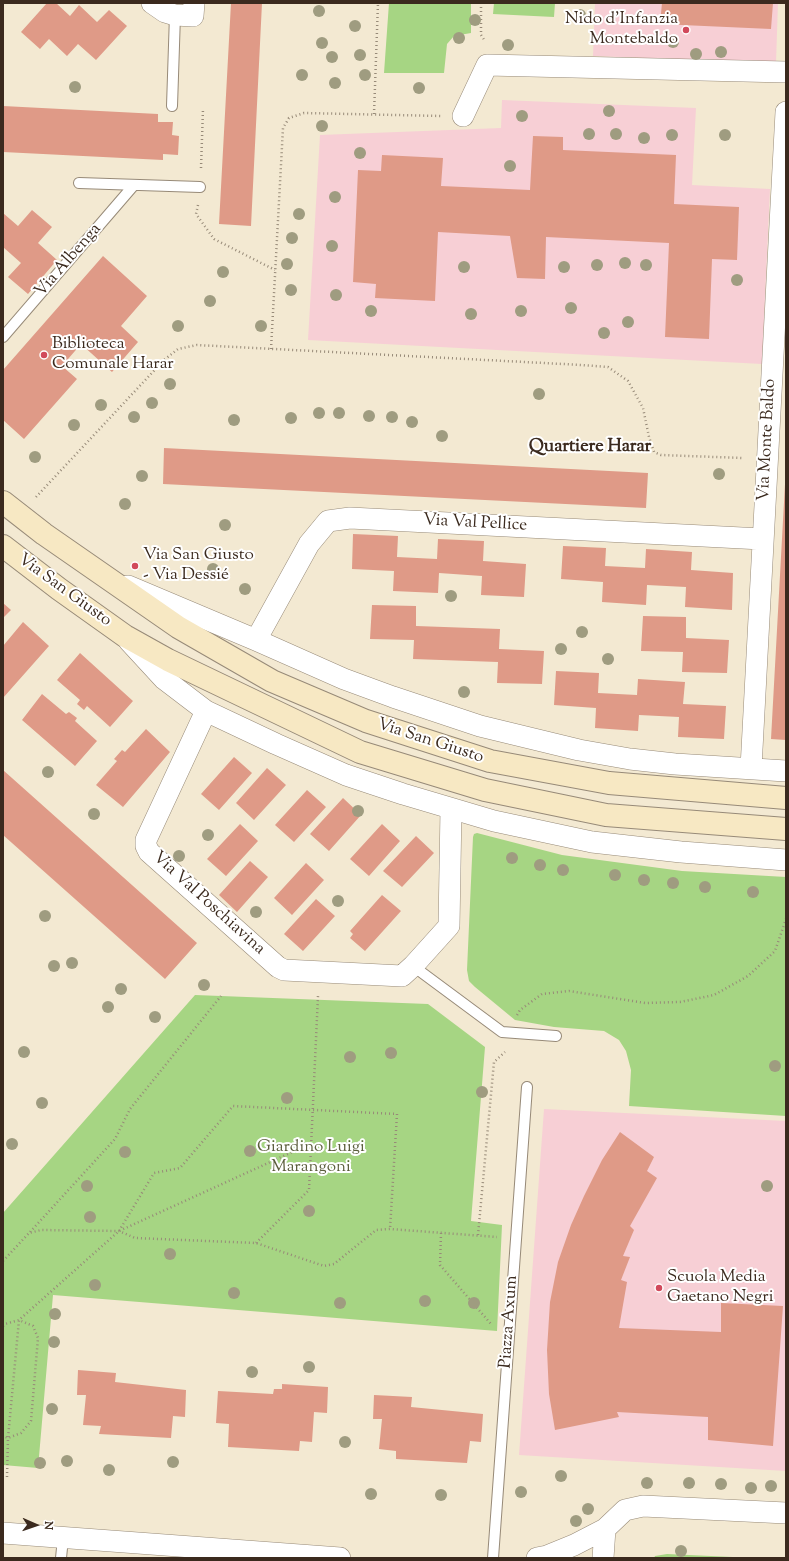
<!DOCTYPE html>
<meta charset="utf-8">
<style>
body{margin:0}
#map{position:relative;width:789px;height:1561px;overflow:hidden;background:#f3e9d2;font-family:"Sorts Mill Goudy",serif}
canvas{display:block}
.frame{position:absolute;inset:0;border:4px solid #3b2a1e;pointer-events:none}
.north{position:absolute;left:16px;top:1505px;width:40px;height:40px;-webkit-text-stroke:3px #fff;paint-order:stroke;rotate:92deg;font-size:11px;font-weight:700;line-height:16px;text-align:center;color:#3b2a1e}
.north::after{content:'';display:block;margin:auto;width:14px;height:18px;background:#3b2a1e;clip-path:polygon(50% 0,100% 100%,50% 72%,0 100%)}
</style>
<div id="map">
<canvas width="789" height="1561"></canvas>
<div class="frame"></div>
<div class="north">N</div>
</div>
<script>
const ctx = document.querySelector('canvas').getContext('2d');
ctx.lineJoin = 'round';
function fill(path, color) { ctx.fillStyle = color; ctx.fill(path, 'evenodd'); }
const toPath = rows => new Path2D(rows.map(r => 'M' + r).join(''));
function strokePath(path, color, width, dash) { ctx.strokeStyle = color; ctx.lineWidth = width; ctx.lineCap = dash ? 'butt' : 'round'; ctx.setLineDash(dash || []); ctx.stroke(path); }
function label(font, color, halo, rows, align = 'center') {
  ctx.font = font + ' "Sorts Mill Goudy",serif'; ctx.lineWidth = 4; ctx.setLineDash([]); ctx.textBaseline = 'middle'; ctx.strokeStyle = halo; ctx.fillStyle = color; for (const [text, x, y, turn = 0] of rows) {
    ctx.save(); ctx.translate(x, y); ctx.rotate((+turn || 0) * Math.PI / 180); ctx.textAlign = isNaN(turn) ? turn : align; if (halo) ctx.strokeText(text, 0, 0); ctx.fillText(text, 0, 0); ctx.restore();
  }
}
fill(toPath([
 [595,3,778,3,776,63,593,56],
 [502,100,696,108,692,185,770,189,762,364,308,340,320,135,501,128],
 [544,1109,786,1121,786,1471,519,1455]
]), '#f7cfd5');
fill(toPath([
 [389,3,471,3,471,33,454,36,447,44,444,73,384,73],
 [494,3,555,3,554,17,493,14],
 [477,833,562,855,682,871,786,877,786,1116,629,1106,631,1070,626,1051,619,1040,604,1031,554,1027,515,1020,475,987,469,981,467,970,473,837,474,834],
 [195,995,428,1004,485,1047,471,1221,502,1225,497,1331,53,1295,38,1468,3,1465,3,1213],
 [667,1554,755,1558,654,1558,655,1556]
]), '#a6d583');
fill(toPath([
 [47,3,56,3,70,16,79,5,97,22,109,10,127,26,96,60,78,44,67,56,49,39,40,49,21,32],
 [231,3,262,3,251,226,219,224],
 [662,3,773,3,771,29,660,24],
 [3,106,158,114,158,122,173,122,172,135,179,136,178,155,163,154,163,160,3,152],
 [533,136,563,137,563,150,676,155,674,204,739,207,737,260,712,259,709,339,665,337,669,243,546,237,545,279,517,278,510,236,438,232,435,301,375,298,376,284,353,282,358,170,381,171,382,155,443,158,441,186,530,190],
 [32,210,52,227,38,243,57,260,28,294,8,277,21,263,3,247,3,213,18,226],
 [103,256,147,296,121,326,138,342,112,372,81,344,62,366,77,379,24,439,3,420,3,370],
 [164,448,648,473,646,508,163,484],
 [785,484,786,484,786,740,771,739],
 [353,534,398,536,397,557,437,559,438,539,484,541,483,561,526,564,524,597,481,595,482,576,439,573,438,593,393,591,394,571,352,569],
 [563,546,606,548,605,566,645,568,646,549,692,552,691,570,733,573,732,610,685,607,686,587,647,585,646,605,602,602,603,582,561,579],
 [3,603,11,610,3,618],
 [372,605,416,606,416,626,500,629,499,649,544,651,542,684,497,683,498,662,413,659,414,640,370,639],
 [643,616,686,617,686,638,729,640,727,673,682,672,683,652,641,651],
 [23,622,49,646,3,698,3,646],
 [80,653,133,701,110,727,87,706,84,710,77,704,80,700,57,680],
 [556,671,599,673,598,693,637,695,638,679,685,682,683,704,726,706,724,739,678,737,679,717,639,715,638,731,595,728,596,708,554,705],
 [42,694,66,714,69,712,77,718,75,721,97,741,75,766,22,720],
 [146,729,170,752,123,807,96,785,117,761,114,759,122,750,125,752],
 [234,757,252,773,219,810,201,794],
 [267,768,286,785,254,820,236,803],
 [3,770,197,943,165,979,3,835],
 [307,790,326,807,294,842,275,825],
 [343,798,361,815,329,851,310,834],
 [240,824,258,841,226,876,207,859],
 [382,824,400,841,369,876,350,859],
 [416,836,434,853,402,887,383,871],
 [250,861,268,877,237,912,219,895],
 [306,863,324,880,292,915,274,898],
 [382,895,401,911,365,951,350,938,353,934,350,931],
 [316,899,335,916,303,951,284,934],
 [620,1132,654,1157,647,1171,657,1178,630,1226,634,1230,623,1256,630,1257,621,1280,627,1282,619,1328,721,1332,721,1303,783,1306,773,1446,708,1440,708,1417,617,1412,619,1417,555,1430,549,1394,547,1350,550,1302,558,1262,571,1225,584,1196,602,1160],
 [78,1370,116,1373,115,1382,186,1390,185,1417,173,1416,171,1438,99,1434,101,1426,83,1425,86,1395,77,1395],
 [282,1384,328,1387,327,1413,314,1412,312,1442,300,1441,299,1451,228,1447,229,1424,216,1423,218,1391,273,1394,274,1389,282,1389],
 [374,1395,412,1397,411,1407,483,1414,481,1442,470,1441,467,1463,396,1459,396,1451,379,1449,382,1419,373,1419]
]), '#df9a87');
const lane = toPath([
 [172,106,175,15],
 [79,183,200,187],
 [3,337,134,185],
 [413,966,502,1032,556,1036],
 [61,1558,63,1538],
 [493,1558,527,1087]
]);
const street = toPath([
 [152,3,165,12,175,15,193,16,194,3],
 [463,116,487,65,786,72],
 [128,586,256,640,344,679,393,697,480,726,579,750,630,759,675,764,786,771],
 [256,640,309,544,328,521,350,518,762,539],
 [129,641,164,679,206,711,276,744,346,775,403,794,494,821,592,842,681,852,786,860],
 [206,711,146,840,146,846,149,852,278,967,284,970,402,976,413,966,449,926,451,809],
 [751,768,786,112],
 [3,1533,340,1558],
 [537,1558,547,1556,574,1545,605,1529,625,1510,643,1506,786,1513],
 [603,1558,605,1529]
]);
const secondary = toPath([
 [3,502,44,534,178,627,272,681,366,721,490,761,609,783,786,798],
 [3,546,59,589,125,636,168,660,360,752,485,790,606,815,786,829]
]);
strokePath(lane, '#978a78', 12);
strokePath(street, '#978a78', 22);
strokePath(secondary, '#978a78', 24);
strokePath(toPath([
 [481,3,481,35,485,41],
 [374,114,378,3],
 [201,168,203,109],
 [198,205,196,214,214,239,275,270],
 [271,349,283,128,289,118,304,113,441,116],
 [36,497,164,360,178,349,197,345,582,365,608,367,628,381,643,408,649,437,654,452,661,455,743,458],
 [517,1015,520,1010,542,994,569,991,645,1003,680,1002,714,995,748,976,775,951,786,919],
 [119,1231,154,1173,180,1168,233,1106,397,1114,390,1229],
 [30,1232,115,1139,130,1109,221,996],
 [441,1233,440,1265,491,1324],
 [478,1235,494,1062,505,1052],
 [256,1243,309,1190,318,996],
 [3,1261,29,1233,41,1230,119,1231,135,1238,256,1243,324,1266,334,1264,376,1230,390,1229,497,1237],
 [3,1326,5,1324,19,1320,33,1326,38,1338,31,1421,21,1433,8,1438,3,1436],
 [7,1477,8,1438,19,1320,119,1231,312,1143]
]), '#978a78', 2.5, [1, 3]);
strokePath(lane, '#fff', 10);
strokePath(street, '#fff', 21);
strokePath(secondary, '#f7e8c3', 22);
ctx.fillStyle = '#9f9c80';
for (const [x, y] of [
 [319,11],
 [580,15],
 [475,20],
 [355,26],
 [459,38],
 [673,42],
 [322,43],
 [508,45],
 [721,52],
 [696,54],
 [360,55],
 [332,57],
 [302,75],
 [365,75],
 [335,83],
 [75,87],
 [419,88],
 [609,111],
 [522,116],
 [322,126],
 [589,134],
 [616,134],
 [672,135],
 [725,135],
 [644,138],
 [360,153],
 [510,166],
 [335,197],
 [299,214],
 [292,238],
 [332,246],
 [625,263],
 [287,264],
 [597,265],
 [646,265],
 [464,267],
 [564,267],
 [223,272],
 [737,280],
 [291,290],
 [336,295],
 [210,301],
 [571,308],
 [371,311],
 [521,311],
 [471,314],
 [628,322],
 [178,326],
 [261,326],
 [604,333],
 [170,384],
 [539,394],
 [152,403],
 [101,405],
 [319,413],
 [339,413],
 [369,416],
 [134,417],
 [392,417],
 [291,418],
 [234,420],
 [412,422],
 [74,425],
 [442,436],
 [35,457],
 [719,474],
 [142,476],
 [125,504],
 [225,525],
 [213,569],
 [245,589],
 [451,596],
 [582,632],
 [561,649],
 [608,659],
 [464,692],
 [48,772],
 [358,811],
 [94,814],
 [208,835],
 [179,856],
 [512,858],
 [540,865],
 [563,870],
 [615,875],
 [644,880],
 [673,883],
 [705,887],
 [753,892],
 [338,901],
 [256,912],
 [45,916],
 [72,963],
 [54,966],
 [204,985],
 [121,989],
 [108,1007],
 [155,1017],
 [24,1052],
 [391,1053],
 [350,1057],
 [775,1066],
 [482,1092],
 [287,1098],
 [42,1103],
 [12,1144],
 [250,1151],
 [125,1152],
 [87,1186],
 [767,1186],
 [309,1211],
 [90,1217],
 [170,1254],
 [95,1285],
 [234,1293],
 [425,1301],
 [340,1303],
 [474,1303],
 [55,1314],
 [54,1342],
 [309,1367],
 [252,1372],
 [52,1409],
 [345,1442],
 [67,1461],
 [173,1462],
 [40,1463],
 [109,1470],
 [561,1476],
 [647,1483],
 [689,1483],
 [721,1484],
 [771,1486],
 [751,1488],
 [521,1492],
 [371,1494],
 [441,1495],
 [588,1509],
 [576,1521],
 [681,1551]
]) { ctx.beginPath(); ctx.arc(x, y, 6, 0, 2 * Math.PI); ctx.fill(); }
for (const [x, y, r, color] of [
 [686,30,4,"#d1495b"],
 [44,355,4,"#d1495b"],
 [135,566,4,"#d1495b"],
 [659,1288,4,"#d1495b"]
]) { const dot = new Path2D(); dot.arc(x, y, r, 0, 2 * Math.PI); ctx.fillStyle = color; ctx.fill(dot); strokePath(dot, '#fff', 1.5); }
label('17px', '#3b2a1e', '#fff', [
 ["Nido d'Infanzia",678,20,"right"],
 ["Montebaldo",678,40,"right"],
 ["Biblioteca",52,345],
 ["Comunale Harar",52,365],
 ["Via San Giusto",143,556],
 ["- Via Dessié",143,576],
 ["Scuola Media",667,1278],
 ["Gaetano Negri",667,1298]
], 'left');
label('17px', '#3b2a1e', '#fff', [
 ["Via Albenga",69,261,-49],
 ["Via Monte Baldo",768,440,-87],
 ["Via Val Pellice",475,524,3],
 ["Via San Giusto",64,591,36],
 ["Via San Giusto",430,742,18],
 ["Via Val Poschiavina",208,904,42],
 ["Piazza Axum",510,1322,-86]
]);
label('17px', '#5b5d3c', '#fff', [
 ["Giardino Luigi",311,1148],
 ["Marangoni",311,1168]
]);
label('bold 18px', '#3b2a1e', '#fff', [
 ["Quartiere Harar",590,448]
]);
</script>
